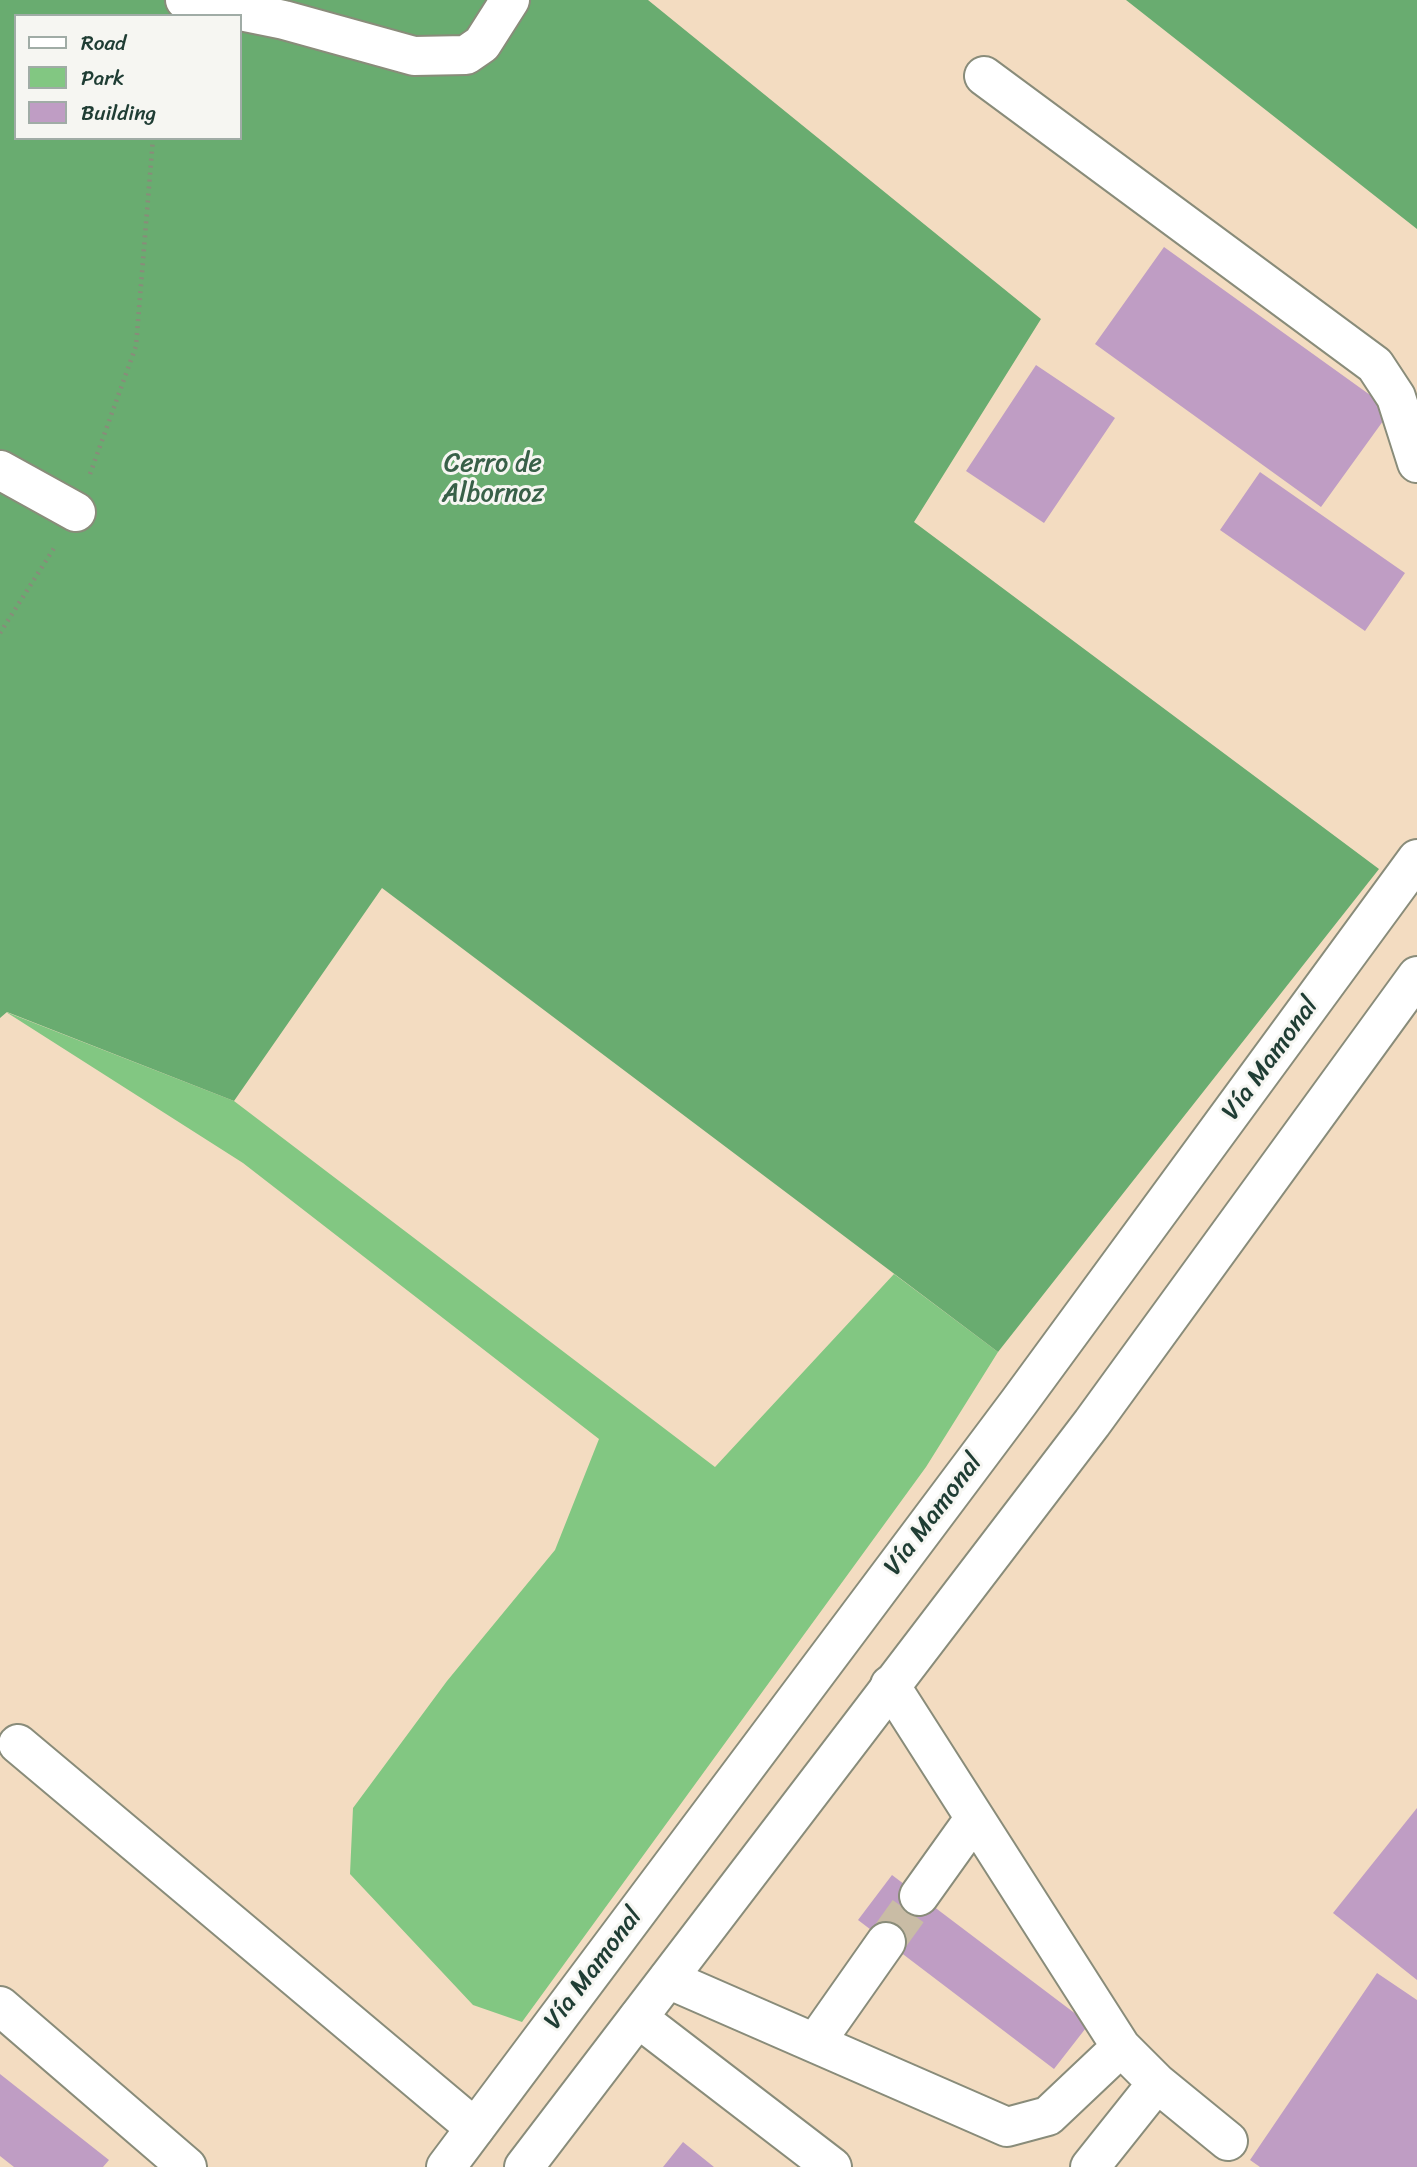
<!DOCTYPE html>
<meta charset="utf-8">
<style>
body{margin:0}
#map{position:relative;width:1417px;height:2167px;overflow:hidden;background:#f3dcc1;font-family:Sriracha,sans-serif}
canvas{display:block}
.legend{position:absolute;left:14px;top:14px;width:228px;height:126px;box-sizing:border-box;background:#f6f6f2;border:2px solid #a0aca6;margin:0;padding:9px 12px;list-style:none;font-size:21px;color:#1f3d34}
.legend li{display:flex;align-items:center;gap:14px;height:35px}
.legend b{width:35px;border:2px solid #a0aca6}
</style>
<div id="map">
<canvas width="1417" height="2167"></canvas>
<ul class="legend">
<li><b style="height:9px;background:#fff"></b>Road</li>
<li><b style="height:19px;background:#82c782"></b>Park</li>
<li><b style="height:19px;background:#bf9dc4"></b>Building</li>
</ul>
</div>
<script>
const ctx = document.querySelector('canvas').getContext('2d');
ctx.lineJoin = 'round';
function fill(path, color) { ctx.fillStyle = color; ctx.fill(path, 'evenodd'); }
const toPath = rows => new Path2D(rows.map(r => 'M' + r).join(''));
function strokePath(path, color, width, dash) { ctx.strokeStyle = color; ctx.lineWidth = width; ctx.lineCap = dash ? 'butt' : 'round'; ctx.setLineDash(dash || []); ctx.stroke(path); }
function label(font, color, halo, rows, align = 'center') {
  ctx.font = font + ' Sriracha,sans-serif'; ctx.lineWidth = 6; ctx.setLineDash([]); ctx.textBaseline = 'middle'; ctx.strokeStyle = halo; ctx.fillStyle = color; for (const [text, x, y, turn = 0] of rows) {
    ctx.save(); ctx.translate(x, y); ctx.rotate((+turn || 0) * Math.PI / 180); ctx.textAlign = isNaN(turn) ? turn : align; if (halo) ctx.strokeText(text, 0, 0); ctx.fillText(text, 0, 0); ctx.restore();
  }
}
fill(toPath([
 [6,1012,234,1101,715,1467,894,1274,998,1352,926,1467,522,2022,473,2005,350,1874,353,1808,447,1681,555,1550,599,1439,243,1163]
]), '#82c782');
fill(toPath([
 [0,0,648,0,1041,319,914,522,1379,869,998,1352,382,888,234,1101,7,1012,0,1018],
 [16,16,240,16,240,138,16,138],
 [1126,0,1417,0,1417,229]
]), '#69ac70');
fill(toPath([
 [1164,247,1391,410,1321,507,1095,344],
 [1036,365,1115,418,1044,523,966,471],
 [1260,472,1405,573,1365,631,1220,530],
 [1417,1808,1417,1980,1333,1913],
 [892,1875,1089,2024,1054,2069,858,1920],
 [1377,1973,1417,2000,1417,2167,1260,2167,1250,2160],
 [0,2074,109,2160,103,2167,14,2167,0,2156],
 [683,2142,714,2167,663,2167]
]), '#bf9dc4');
strokePath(toPath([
 [886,1942,919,1896]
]), '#c9bca5', 38, [38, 19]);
const minor = toPath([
 [185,0,284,20,414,56,466,55,482,44,510,0],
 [984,76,1375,365,1396,397,1417,463],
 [0,470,76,512],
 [890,1685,1121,2047,1157,2083,1228,2141],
 [18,1744,475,2128],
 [919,1896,974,1819],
 [668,1979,1007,2127,1048,2116,1121,2047],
 [0,2006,187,2167],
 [638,2018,832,2167],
 [815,2043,886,1942],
 [1090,2167,1157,2083]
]);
const major = toPath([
 [446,2167,1019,1402,1417,859],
 [524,2167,1092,1423,1417,976]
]);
strokePath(minor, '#898c7a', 42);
strokePath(major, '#898c7a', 42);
strokePath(toPath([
 [90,474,136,346,153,138],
 [0,633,56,545]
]), '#898c7a', 4.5, [2, 5]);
strokePath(minor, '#fff', 38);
strokePath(major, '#fff', 38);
label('26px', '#386048', '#f6f6f2', [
 ["Cerro de",493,464],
 ["Albornoz",493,494]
]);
label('26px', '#1f3d34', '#f6f6f2', [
 ["Vía Mamonal",1271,1059,-54],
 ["Vía Mamonal",934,1515,-53],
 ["Vía Mamonal",594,1969,-53]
]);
</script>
